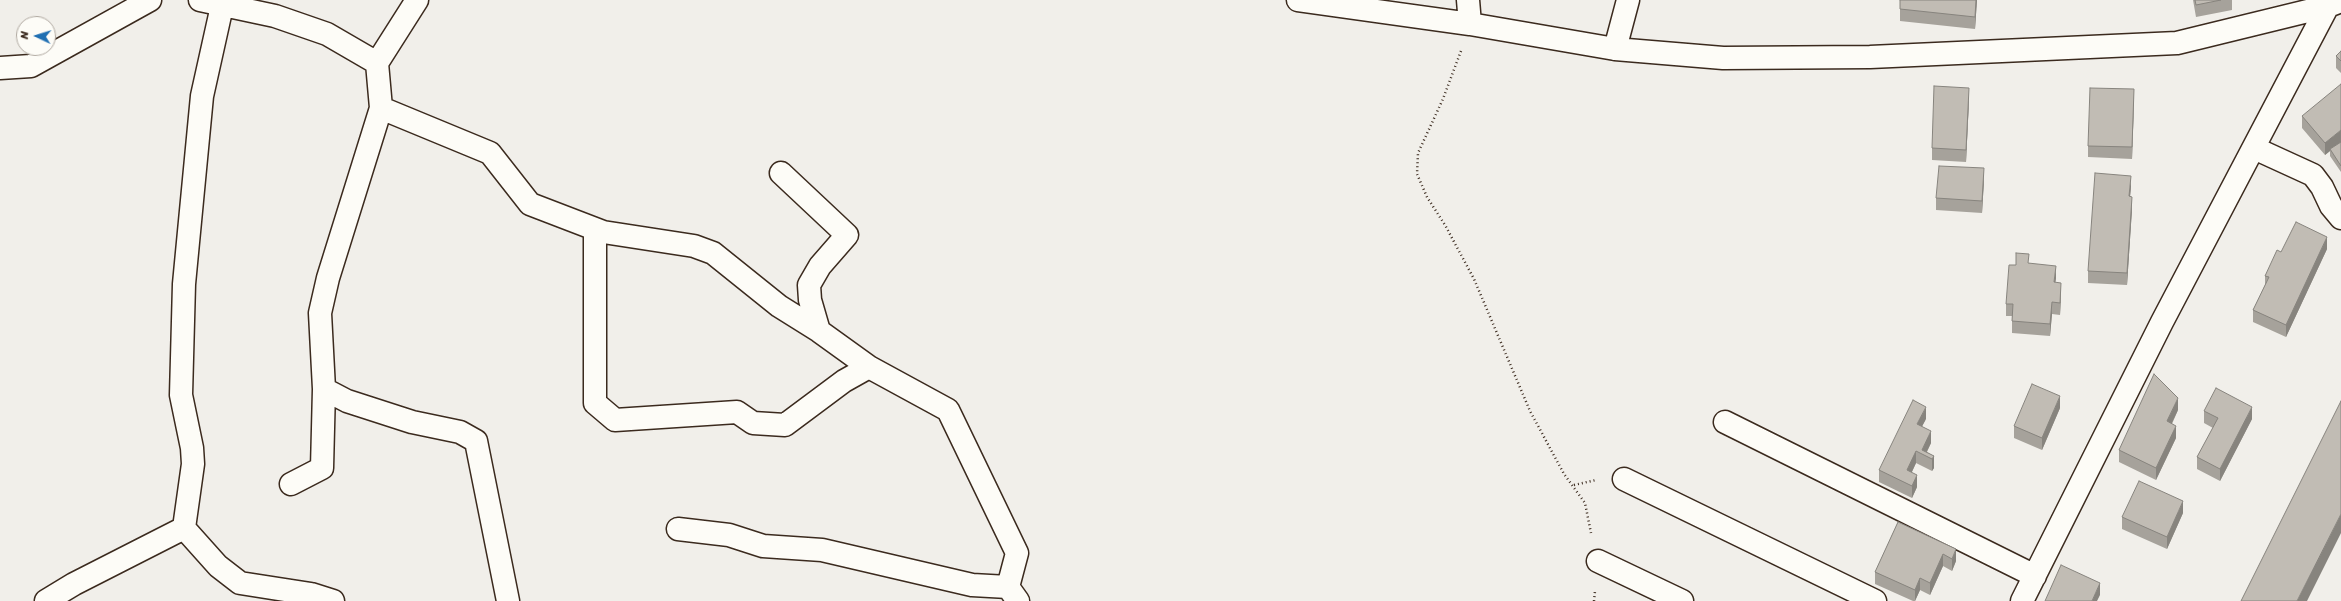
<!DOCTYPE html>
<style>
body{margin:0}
#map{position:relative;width:2341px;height:601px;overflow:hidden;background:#f1efea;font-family:Sriracha,sans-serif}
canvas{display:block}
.north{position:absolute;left:16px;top:16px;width:40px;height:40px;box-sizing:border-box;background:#fdfcf7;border:1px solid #afa8a0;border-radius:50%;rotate:274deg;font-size:11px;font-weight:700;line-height:16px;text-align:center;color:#3b2a1e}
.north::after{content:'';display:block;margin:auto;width:14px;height:18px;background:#1f6fb2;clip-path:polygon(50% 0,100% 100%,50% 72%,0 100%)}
</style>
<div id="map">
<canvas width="2341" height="601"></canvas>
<div class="north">N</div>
</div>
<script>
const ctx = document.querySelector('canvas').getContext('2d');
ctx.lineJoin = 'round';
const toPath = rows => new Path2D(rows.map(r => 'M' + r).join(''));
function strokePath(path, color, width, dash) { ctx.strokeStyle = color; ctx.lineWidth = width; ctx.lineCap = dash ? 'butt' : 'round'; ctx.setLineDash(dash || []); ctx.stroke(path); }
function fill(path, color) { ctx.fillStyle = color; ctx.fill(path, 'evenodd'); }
const minor = toPath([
 [200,0,275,16,327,34,377,63],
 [417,0,377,63,381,108,328,278,320,313,324,389,347,401,412,422,460,432,476,441,508,601],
 [1298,0,1470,24,1615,49,1723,58,1870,57,2177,43,2328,6,2341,1],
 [1468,0,1470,24],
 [1615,49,1628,0],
 [0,68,31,66,150,0],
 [381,108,490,153,530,204,603,232,694,246,713,253,779,306,819,331,869,367,948,410,1017,553,1008,587,1018,601],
 [2254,148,2313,175,2322,187,2331,206,2341,218],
 [781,173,847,235,820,266,809,285,810,300,819,331],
 [595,229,595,403,615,420,737,412,753,423,785,425,844,381,869,367],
 [1725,422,2035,576],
 [1624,479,1875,601],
 [291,484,322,468,324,389],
 [184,528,193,464,192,448,181,395,184,284,202,96,222,6],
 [678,529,729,535,763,546,822,550,972,585,1008,587],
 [1598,561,1682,601],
 [46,601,74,584,184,528,218,566,240,583,311,594,333,601],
 [2022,601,2162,322,2331,0]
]);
strokePath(minor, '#3b2a1e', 25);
strokePath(toPath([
 [1461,51,1443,99,1418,153,1417,174,1427,197,1445,225,1474,279,1530,411,1564,474,1585,503,1591,533],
 [1574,485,1596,480],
 [1594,601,1595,591]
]), '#3b2a1e', 2.5, [1, 3]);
strokePath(minor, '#fdfcf7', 22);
fill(toPath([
 [1900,0,1977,0,1975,29,1900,21],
 [2193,0,2232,0,2232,10,2196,17],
 [2341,51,2341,73,2336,68,2336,56],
 [1969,100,1966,162,1932,160,1932,148],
 [2134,101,2132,159,2088,157,2088,146],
 [2302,116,2341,142,2341,172,2330,156,2330,151,2325,155,2302,128],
 [1984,180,1982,213,1936,210,1936,198],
 [2131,187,2130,196,2132,209,2127,285,2088,283,2088,271],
 [2327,249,2286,337,2253,322,2253,310,2265,285,2265,276,2281,252],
 [2029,263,2056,278,2055,282,2061,295,2060,315,2052,314,2050,336,2012,333,2012,316,2006,316,2006,304,2016,265],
 [2060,408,2042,450,2014,438,2014,426],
 [2178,410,2172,424,2176,438,2156,480,2119,462,2119,450],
 [2204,411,2252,419,2220,481,2197,469,2197,457,2213,428,2204,423],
 [1926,419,1922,426,1931,443,1927,452,1934,456,1934,468,1932,471,1916,463,1912,472,1917,487,1912,498,1879,482,1879,470],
 [2183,513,2167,549,2122,529,2122,517],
 [1898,522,1956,561,1952,571,1943,566,1930,595,1920,590,1915,601,1913,601,1875,584,1875,572]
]), '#a6a29b');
fill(toPath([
 [1976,0,1977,0,1975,29,1975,17],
 [1969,88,1969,100,1966,162,1966,150],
 [2134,89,2134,101,2132,159,2132,147],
 [2341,130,2341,142,2330,149,2330,151,2325,155,2325,143],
 [1984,168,1984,180,1982,213,1982,201],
 [2131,176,2131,187,2129,208,2129,196],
 [2132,197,2132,209,2127,285,2127,273],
 [2327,237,2327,249,2286,337,2286,325],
 [2056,266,2056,278,2054,294,2054,282],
 [2061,283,2061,295,2060,315,2060,303],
 [2052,302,2052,314,2050,336,2050,324],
 [2060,396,2060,408,2042,450,2042,438],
 [2178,398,2178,410,2167,433,2167,421],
 [1926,407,1926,419,1917,436,1917,424],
 [2252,407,2252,419,2220,481,2220,469],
 [2176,426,2176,438,2156,480,2156,468],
 [1931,431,1931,443,1925,455,1922,450],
 [1916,451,1916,463,1907,482,1907,470],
 [1934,456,1934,468,1932,471,1932,459],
 [1917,475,1917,487,1912,498,1912,486],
 [2183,501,2183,513,2167,549,2167,537],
 [2341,514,2341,533,2307,601,2297,601],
 [1956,549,1956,561,1952,571,1952,559],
 [1943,554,1943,566,1930,595,1930,583],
 [1920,578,1920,590,1915,601,1915,590],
 [2100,583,2100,595,2097,601,2092,601]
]), '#87847e');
const building = toPath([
 [1900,0,1976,0,1975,17,1900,9,1900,0],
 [2195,0,2221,0,2196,5,2195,0],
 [2341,51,2341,61,2336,56,2341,51],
 [2341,84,2341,130,2325,143,2302,116,2341,84],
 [1934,86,1969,88,1966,150,1932,148,1934,86],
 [2090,88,2134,89,2132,147,2088,146,2090,88],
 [2341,142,2341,166,2330,149,2341,142],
 [1939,166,1984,168,1982,201,1936,198,1939,166],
 [2095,173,2131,176,2129,196,2132,197,2127,273,2088,271,2095,173],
 [2296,222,2327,237,2286,325,2253,310,2269,277,2265,276,2277,250,2281,252,2296,222],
 [2016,253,2029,254,2028,263,2056,266,2054,282,2061,283,2060,303,2052,302,2050,324,2012,321,2013,304,2006,304,2009,265,2016,265,2016,253],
 [2154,374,2178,398,2167,421,2176,426,2156,468,2119,450,2154,374],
 [2032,384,2060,396,2042,438,2014,426,2032,384],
 [2216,388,2252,407,2220,469,2197,457,2218,418,2204,411,2216,388],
 [1913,400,1926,407,1917,424,1931,431,1922,450,1934,456,1932,459,1916,451,1907,470,1917,475,1912,486,1879,470,1913,400],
 [2341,401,2341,514,2297,601,2241,601,2341,401],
 [2139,481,2183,501,2167,537,2122,517,2139,481],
 [1898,522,1956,549,1952,559,1943,554,1930,583,1920,578,1915,590,1875,572,1898,522],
 [2061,565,2100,583,2092,601,2045,601,2061,565]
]);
fill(building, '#c1bcb4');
strokePath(building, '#87847e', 1);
</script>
